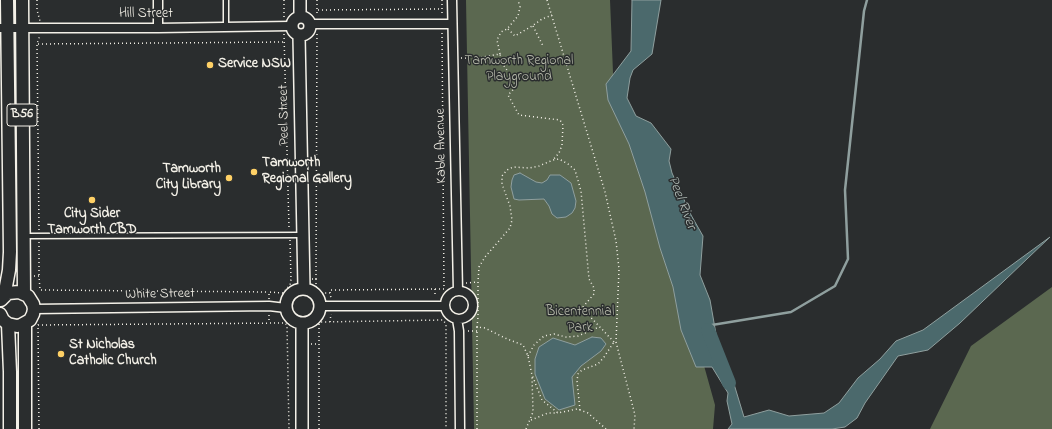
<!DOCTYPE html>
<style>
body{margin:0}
canvas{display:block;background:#2a2d2e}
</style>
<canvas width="1052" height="429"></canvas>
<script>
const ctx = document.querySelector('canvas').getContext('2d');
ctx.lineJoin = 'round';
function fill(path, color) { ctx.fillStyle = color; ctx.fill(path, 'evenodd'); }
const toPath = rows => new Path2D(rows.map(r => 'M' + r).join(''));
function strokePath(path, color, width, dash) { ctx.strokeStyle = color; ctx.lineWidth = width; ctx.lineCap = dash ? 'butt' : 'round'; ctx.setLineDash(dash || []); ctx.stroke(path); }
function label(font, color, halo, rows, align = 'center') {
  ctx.font = font + ' "Indie Flower",sans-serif'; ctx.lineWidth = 3; ctx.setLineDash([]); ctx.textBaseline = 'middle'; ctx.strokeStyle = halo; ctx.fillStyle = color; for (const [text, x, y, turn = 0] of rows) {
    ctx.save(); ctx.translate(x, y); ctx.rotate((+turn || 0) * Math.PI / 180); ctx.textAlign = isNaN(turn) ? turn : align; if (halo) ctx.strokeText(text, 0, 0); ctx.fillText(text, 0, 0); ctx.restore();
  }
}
fill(toPath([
 [466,0,610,0,614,97,642,144,715,405,713,429,474,429],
 [1052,287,1052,429,930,429,971,346]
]), '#5b6850');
const water = toPath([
 [632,0,661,0,652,54,633,70,630,78,627,98,636,116,651,123,671,149,669,161,672,173,691,215,703,236,700,275,710,300,716,334,714,361,724,367,734,384,744,417,769,410,789,416,824,413,839,403,858,378,880,359,896,341,923,330,1050,237,960,323,928,350,898,356,865,403,857,418,845,427,832,429,728,429,732,424,727,401,728,393,712,367,696,367,681,330,673,287,660,248,645,192,629,144,608,100,606,84,631,51,632,0],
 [520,173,536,182,542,183,547,180,550,175,560,175,571,183,576,201,575,208,572,213,566,217,557,218,552,214,549,206,544,199,519,200,514,199,511,187,512,180,514,175,520,173],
 [592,337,601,338,606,344,601,351,581,366,572,377,575,405,559,410,545,399,535,374,535,359,539,347,553,338,575,345,592,337]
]);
fill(water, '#4b696c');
strokePath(water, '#8f9f9e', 1);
strokePath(toPath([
 [712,325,791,312,835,286,848,259,845,190,864,11,867,0]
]), '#8f9f9e', 2.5);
strokePath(toPath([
 [708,330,729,383]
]), '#4b696c', 14);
const service = toPath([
 [226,0,226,27],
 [25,236,302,235]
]);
const minor = toPath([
 [158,0,158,28],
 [452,0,458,291],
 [310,24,452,24],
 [0,28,158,28,291,26],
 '445 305a14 14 0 1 1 28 0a14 14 0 1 1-28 0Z',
 [320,306,445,306],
 [34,309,269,306,286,308],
 [457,319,459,331,460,429]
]);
const secondary = toPath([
 [300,0,300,17],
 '292 26a9 9 0 1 1 18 0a9 9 0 1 1-18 0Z',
 [299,36,304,289],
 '286 306a17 17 0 1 1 34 0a17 17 0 1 1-34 0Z',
 [302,323,302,429]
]);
const primary = toPath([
 [22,0,24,293],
 [4,297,9,270,10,252,7,0],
 [0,314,3,320,8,324,17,326,21,325,30,320,33,314,34,309,33,304,28,296,19,292,8,293,1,300],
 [8,324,10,372,10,429],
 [25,429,25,324]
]);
strokePath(service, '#f4f1e8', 7);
strokePath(minor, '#f4f1e8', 11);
strokePath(secondary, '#f4f1e8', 14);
strokePath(primary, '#f4f1e8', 15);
strokePath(toPath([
 [37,0,37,10,40,21],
 [284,0,284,19],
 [317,0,317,16],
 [442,0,442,16],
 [547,0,605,192,616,241,619,269,616,342,635,415,634,429],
 [318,10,442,9],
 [533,26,543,46],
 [508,29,515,36,532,26,542,19,552,15],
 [284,34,289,228],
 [38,44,284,42],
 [500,54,497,40,501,32,507,29,518,16,520,7,518,0],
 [461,58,477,58,500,54,502,63,514,80,515,87,512,91,508,95,519,115,560,120,563,125,562,145,559,153,553,160],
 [39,230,37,44,40,35],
 [290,240,291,280],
 [39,242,39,276],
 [34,276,39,276,40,290,269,292],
 [312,279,316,279,316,287,321,293,330,293,331,298],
 [316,279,317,32],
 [466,283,478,282],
 [435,289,435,295],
 [330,293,330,290,444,289,442,32],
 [269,299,269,292,283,293,290,285,291,280,294,280],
 [269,315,269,323],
 [330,322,331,314],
 [468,331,477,331,477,327],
 [311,344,319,344],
 [528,356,534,345,544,336,554,334,566,337,578,336,599,327],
 [580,410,577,381,578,374,582,370,598,364,604,357,614,342],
 [531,420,548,413,558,413],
 [39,429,38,325,285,323,287,325,289,429],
 [319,429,319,324,321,322,443,320,446,324,446,429],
 [477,429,477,331],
 [526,429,533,412,532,377],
 [606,429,588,413,577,409,558,413,542,400,532,375,528,356,523,345,507,339,485,328,477,327,478,317,478,282,479,267,485,257,510,228,512,220,510,206,502,184,502,176,507,170,513,167,529,168,539,166,553,160,559,159,568,164,575,170,581,191,589,279,594,288,594,294,582,308,614,342]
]), '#f4f1e8', 1.5, [1, 3]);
strokePath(service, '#2a2d2e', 4);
strokePath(minor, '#2a2d2e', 8);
strokePath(secondary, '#2a2d2e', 11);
strokePath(primary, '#2a2d2e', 12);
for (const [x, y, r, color] of [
 [210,65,4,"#ffd166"],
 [254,172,4,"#ffd166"],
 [229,178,4,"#ffd166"],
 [92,200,4,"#ffd166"],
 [61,354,4,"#ffd166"]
]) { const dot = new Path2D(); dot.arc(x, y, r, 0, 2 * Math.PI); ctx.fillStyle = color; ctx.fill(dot); strokePath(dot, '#2a2d2e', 1.5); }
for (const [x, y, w] of [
 [22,115,30]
]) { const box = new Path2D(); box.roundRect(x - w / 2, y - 11, w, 22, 3); ctx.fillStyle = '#2a2d2e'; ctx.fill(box); strokePath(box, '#f4f1e8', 1); }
label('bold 13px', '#f4f1e8', null, [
 ["B56",22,115]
]);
label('14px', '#f4f1e8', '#2a2d2e', [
 ["Hill Street",146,15],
 ["Peel Street",285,115,-91],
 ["Kable Avenue",442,146,-91],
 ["White Street",160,295,-1]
]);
label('14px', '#b7baab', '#2a2d2e', [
 ["Tamworth Regional",519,62],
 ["Playground",519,78],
 ["Bicentennial",580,313],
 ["Park",580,329]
]);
label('bold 14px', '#f4f1e8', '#2a2d2e', [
 ["Service NSW",218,65],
 ["Tamworth",262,164],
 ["Regional Gallery",262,180],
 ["Tamworth",221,170,"right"],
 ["City Library",221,186,"right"],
 ["City Sider",92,215,"center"],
 ["Tamworth CBD",92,231,"center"],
 ["St Nicholas",69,346],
 ["Catholic Church",69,362]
], 'left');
label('italic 15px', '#b0bbb6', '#2a2d2e', [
 ["Peel River",681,203,69]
]);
</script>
